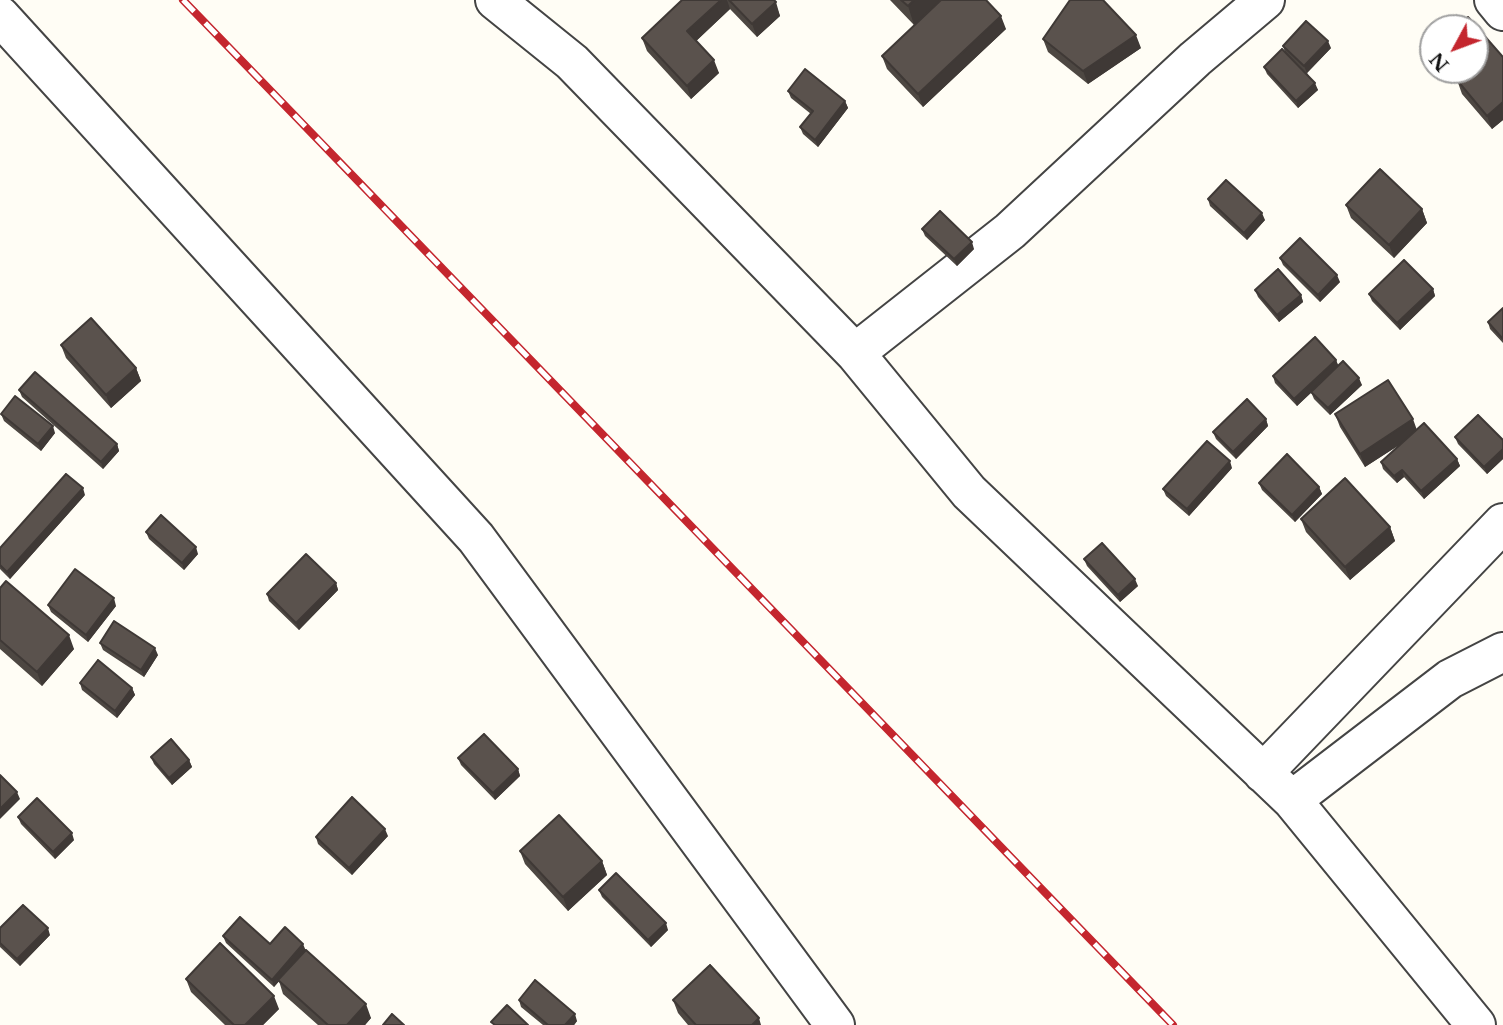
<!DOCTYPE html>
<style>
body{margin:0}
#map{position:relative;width:1503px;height:1025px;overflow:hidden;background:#fffdf5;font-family:"Libre Baskerville",serif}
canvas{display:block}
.north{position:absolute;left:1419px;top:14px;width:70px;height:70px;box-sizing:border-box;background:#fff;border:2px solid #a0a0a0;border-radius:50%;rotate:229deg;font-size:19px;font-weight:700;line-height:28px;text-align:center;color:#111}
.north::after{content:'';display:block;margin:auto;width:24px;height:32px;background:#c4262e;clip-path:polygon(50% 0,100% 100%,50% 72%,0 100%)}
</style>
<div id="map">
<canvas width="1503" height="1025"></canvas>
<div class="north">N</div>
</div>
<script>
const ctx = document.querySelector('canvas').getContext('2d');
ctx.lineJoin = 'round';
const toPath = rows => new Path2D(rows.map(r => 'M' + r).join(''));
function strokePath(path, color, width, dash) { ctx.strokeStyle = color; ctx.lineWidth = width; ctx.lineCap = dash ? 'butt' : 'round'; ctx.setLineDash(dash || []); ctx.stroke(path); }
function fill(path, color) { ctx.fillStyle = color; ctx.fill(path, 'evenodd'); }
const minor = toPath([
 [495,0,572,62,855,353,969,492,1292,800,1476,1025],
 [1494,0,1503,11],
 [0,16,476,538,835,1025],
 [855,353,1010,231,1195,59,1265,0],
 [1263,773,1503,523],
 [1292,800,1450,679,1503,652]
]);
strokePath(minor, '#444', 42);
strokePath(minor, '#fff', 38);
const rail = toPath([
 [183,0,1173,1025]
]);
strokePath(rail, '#c4262e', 8);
strokePath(rail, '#fff', 5, [16]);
fill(toPath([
 [682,0,774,0,780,16,757,37,730,9,696,41,719,73,691,99,647,51,642,38],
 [890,0,940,0,1006,29,923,107,887,69,882,56,914,25],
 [1043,39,1141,48,1088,84,1048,52],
 [1283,46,1331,48,1307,73,1318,90,1298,108,1267,74,1264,67,1285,52],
 [1503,57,1503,120,1492,129,1462,94,1457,80],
 [788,91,845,101,848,108,818,147,803,134,800,127,811,114,791,98],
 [1208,199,1265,220,1247,240,1210,206],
 [1346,205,1422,209,1427,223,1394,258,1351,218],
 [922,229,974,249,957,266,925,236],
 [1280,258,1340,282,1320,302,1283,265],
 [1433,289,1435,296,1400,330,1372,301,1369,294],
 [1255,290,1301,295,1303,302,1279,322,1258,297],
 [1503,308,1503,343,1490,329,1488,322],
 [61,345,136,368,141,381,111,408,66,358],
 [1336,360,1338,366,1362,385,1330,415,1314,399,1311,392,1297,406,1275,383,1273,376],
 [19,390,117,444,119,451,103,469,22,397],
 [1,414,55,433,41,451,4,421],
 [1335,414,1417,430,1457,459,1460,466,1424,499,1404,477,1397,483,1383,469,1381,462,1402,443,1365,467,1340,427],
 [1266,419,1268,426,1236,459,1216,439,1213,432],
 [1455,437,1503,440,1503,459,1487,474,1458,444],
 [1232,468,1189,516,1166,496,1163,489],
 [1259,483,1319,487,1322,494,1295,522,1262,490],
 [85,495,10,579,0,569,0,548],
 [1301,519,1390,527,1395,541,1350,580,1306,532],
 [146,532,198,554,184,570,149,539],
 [1084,559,1138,586,1120,602,1087,566],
 [336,583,338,590,299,630,269,601,267,594],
 [0,588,74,649,42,686,0,649],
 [48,605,116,606,88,642,51,612],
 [100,643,158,655,144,677,103,650],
 [80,683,132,688,135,695,117,718,82,690],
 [151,757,189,760,192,767,172,785,154,764],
 [458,758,518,769,520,776,495,800,461,765],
 [18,817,74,840,55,859,21,824],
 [388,836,352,875,318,844,316,837],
 [520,851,602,861,607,875,568,911,525,864],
 [599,890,668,930,651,947,602,897],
 [0,928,50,935,20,966,0,947],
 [223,936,306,950,371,1018,365,1025,318,1025,283,994,279,981,274,987,226,943],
 [186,979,279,1009,263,1025,225,1025,191,992],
 [519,1000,577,1021,574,1025,543,1025,521,1007],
 [673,1000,761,1025,688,1025,678,1013]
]), '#4d4742');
fill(toPath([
 [721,0,727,0,730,9,692,45,687,31],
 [914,0,940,0,914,25,908,6],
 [776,2,780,16,757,37,752,24],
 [1001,16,1006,29,923,107,918,94],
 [1136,35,1141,48,1088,84,1083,71],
 [1328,41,1331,48,1307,73,1304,66],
 [714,60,719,73,691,99,687,86],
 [1315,83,1318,90,1298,108,1296,101],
 [845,101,848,108,818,147,815,140],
 [1503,102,1503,120,1492,129,1487,116],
 [1422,209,1427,223,1394,258,1389,245],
 [1262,213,1265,220,1247,240,1244,233],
 [972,242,974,249,957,266,954,259],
 [1337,275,1340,282,1320,302,1318,295],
 [1433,289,1435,296,1400,330,1397,323],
 [1301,295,1303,302,1279,322,1277,315],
 [1336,360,1339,367,1297,406,1294,399],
 [136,368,141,381,111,408,106,395],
 [1359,378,1362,385,1330,415,1328,408],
 [1266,419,1268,426,1236,459,1233,452],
 [1413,419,1418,433,1365,467,1360,454],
 [53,426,55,433,41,451,38,444],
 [117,444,119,451,103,469,101,462],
 [1503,449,1503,459,1487,474,1484,467],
 [1457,459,1460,466,1424,499,1421,491],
 [1230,461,1232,468,1189,516,1187,509],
 [1402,470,1404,477,1397,483,1394,476],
 [1319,487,1322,494,1295,522,1292,515],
 [83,488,85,495,10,579,7,572],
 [1390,527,1395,541,1350,580,1345,567],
 [196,547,198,554,184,570,182,563],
 [1135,579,1138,586,1120,602,1118,595],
 [336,583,338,590,299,630,296,623],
 [114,598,116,606,88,642,86,635],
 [69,635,74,649,42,686,37,672],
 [155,648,158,655,144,677,141,670],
 [132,688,135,695,117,718,115,711],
 [189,760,192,767,172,785,169,778],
 [518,769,520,776,495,800,493,793],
 [17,792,20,799,0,819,0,809],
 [385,829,388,836,352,875,349,868],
 [72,833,74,840,55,859,53,852],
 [602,861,607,875,568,911,563,897],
 [666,923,668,930,651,947,648,940],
 [48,928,50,935,20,966,17,959],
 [303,944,306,951,274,987,272,980],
 [274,996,279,1009,263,1025,245,1025],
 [366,1004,371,1018,365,1025,347,1025],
 [575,1014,577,1021,574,1025,565,1025],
 [759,1018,761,1025,752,1025]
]), '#3f3936');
const building = toPath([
 [682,0,721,0,687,31,714,60,687,86,642,38,682,0],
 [729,0,774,0,776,2,752,24,729,0],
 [901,0,914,0,908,6,901,0],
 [941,0,986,0,1001,16,918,94,882,56,941,0],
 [1070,0,1103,0,1136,35,1083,71,1043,39,1070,0],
 [1468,17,1503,57,1503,102,1487,116,1457,80,1469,70,1475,70,1475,28,1456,28,1468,17],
 [1306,21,1328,41,1304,66,1283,46,1306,21],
 [1282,49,1315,83,1296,101,1264,67,1282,49],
 [805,69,845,101,815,140,800,127,813,111,788,91,805,69],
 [1380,169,1422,209,1389,245,1346,205,1380,169],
 [1226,180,1262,213,1244,233,1208,199,1226,180],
 [940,211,972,242,954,259,922,229,940,211],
 [1300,238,1337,275,1318,295,1280,258,1300,238],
 [1404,260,1433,289,1397,323,1369,294,1404,260],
 [1278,269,1301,295,1277,315,1255,290,1278,269],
 [1503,308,1503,339,1488,322,1503,308],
 [91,318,136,368,106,395,61,345,91,318],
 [1315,337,1336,360,1294,399,1273,376,1315,337],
 [1343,361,1359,378,1328,408,1311,392,1343,361],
 [35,372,117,444,101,462,19,390,35,372],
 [1388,380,1413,419,1360,454,1335,414,1388,380],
 [15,396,53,426,38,444,1,414,15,396],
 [1247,399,1266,419,1233,452,1213,432,1247,399],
 [1478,415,1503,440,1503,449,1484,467,1455,437,1478,415],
 [1424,423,1457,459,1421,491,1402,470,1394,476,1381,462,1424,423],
 [1207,441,1230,461,1187,509,1163,489,1207,441],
 [1287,454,1319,487,1292,515,1259,483,1287,454],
 [66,474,83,488,7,572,0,565,0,548,66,474],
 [1345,478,1390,527,1345,567,1301,519,1345,478],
 [161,515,196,547,182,563,146,532,161,515],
 [1102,543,1135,579,1118,595,1084,559,1102,543],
 [306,554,336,583,296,623,267,594,306,554],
 [75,569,114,598,86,635,48,605,75,569],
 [6,581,69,635,37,672,0,640,0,588,6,581],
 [114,621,155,648,141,670,100,643,114,621],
 [98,660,132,688,115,711,80,683,98,660],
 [484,734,518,769,493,793,458,758,484,734],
 [171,739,189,760,169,778,151,757,171,739],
 [0,775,17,792,0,809,0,775],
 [352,797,385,829,349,868,316,837,352,797],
 [37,798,72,833,53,852,18,817,37,798],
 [559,815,602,861,563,897,520,851,559,815],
 [616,873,666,923,648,940,599,890,616,873],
 [23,905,48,928,17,959,0,943,0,928,23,905],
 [240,917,270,944,285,927,303,944,272,980,223,936,240,917],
 [220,943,274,996,245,1025,234,1025,186,979,220,943],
 [306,950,366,1004,347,1025,328,1025,278,980,306,950],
 [710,965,759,1018,752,1025,696,1025,673,1000,710,965],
 [535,980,575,1014,565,1025,548,1025,519,1000,535,980],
 [507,1005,528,1025,495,1025,491,1022,507,1005],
 [392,1014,404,1025,383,1025,392,1014]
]);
fill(building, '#5a524d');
strokePath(building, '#3f3936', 2);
</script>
